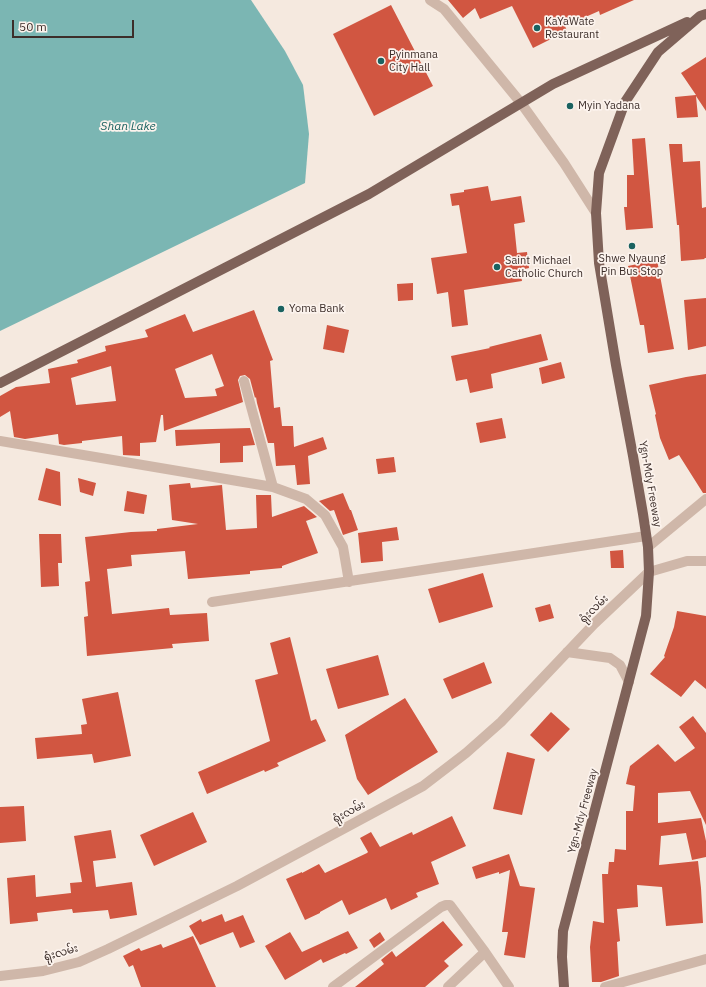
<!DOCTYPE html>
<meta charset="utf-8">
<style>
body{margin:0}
#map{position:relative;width:706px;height:987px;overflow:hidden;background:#f5e9df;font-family:"IBM Plex Sans",sans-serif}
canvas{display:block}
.scale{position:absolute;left:12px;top:20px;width:122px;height:18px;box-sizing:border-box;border:2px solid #3c2e2a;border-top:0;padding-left:5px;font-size:12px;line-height:14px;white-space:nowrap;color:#3c2e2a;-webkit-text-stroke:3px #fcf3ed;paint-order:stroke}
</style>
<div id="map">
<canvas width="706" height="987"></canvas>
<div class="scale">50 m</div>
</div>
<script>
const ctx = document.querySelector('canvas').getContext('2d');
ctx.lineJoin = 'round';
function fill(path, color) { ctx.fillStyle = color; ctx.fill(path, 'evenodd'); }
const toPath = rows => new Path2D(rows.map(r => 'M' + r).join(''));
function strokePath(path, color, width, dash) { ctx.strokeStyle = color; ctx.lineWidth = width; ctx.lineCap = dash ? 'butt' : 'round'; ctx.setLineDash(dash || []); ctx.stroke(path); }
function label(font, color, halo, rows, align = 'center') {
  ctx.font = font + ' "IBM Plex Sans","Noto Sans Myanmar",sans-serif'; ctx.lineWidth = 3.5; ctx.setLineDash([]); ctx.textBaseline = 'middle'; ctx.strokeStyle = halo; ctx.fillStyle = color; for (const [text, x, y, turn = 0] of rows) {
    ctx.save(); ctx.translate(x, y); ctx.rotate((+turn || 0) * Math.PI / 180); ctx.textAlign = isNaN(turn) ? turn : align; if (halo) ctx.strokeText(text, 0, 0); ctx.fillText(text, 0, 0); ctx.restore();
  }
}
fill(toPath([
 [0,0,251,0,285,51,303,85,309,134,305,183,0,331]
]), '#7bb6b3');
fill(toPath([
 [448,0,634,0,600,15,599,11,565,26,567,31,533,48,512,6,480,19,475,8,463,18],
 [391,5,433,86,374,116,333,34],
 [706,57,706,111,696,96,698,117,677,118,675,97,696,95,681,73],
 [645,138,653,228,626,230,624,207,627,207,627,175,634,175,632,139],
 [669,144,682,144,683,162,700,161,702,208,706,207,706,258,704,258,705,259,681,261,679,225,677,225],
 [488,186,491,201,521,196,525,222,514,224,517,253,527,252,529,268,520,270,522,281,464,290,468,325,452,327,448,292,437,294,431,258,467,253,459,205,452,206,450,194,464,192,464,190],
 [657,260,674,349,648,353,644,325,640,325,628,266],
 [413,283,413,300,398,301,397,284],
 [706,298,706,346,688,350,684,300],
 [254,310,273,360,270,361,274,408,280,407,282,426,293,426,294,447,323,437,327,449,308,456,310,484,297,485,295,465,276,466,274,443,268,443,257,403,256,397,255,398,250,379,245,375,240,376,238,380,243,402,164,431,163,415,161,415,156,442,140,443,140,456,123,455,122,436,82,441,82,443,64,445,59,444,58,434,25,439,14,437,10,411,0,417,0,396,16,387,50,383,48,369,78,363,77,360,106,351,105,346,148,337,145,330,185,314,193,332],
 [212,354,224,386,215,389,217,396,185,398,175,369],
 [111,366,116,401,76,405,71,378],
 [327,325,349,330,344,353,323,349],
 [541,334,548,360,491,374,493,388,470,393,467,379,456,381,451,356,490,348,489,347],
 [561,362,565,378,542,384,539,368],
 [706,374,706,493,703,493,679,455,669,460,660,438,655,415,656,414,649,385,686,377],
 [502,418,506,438,480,443,476,423],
 [250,428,255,445,243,446,243,462,220,463,220,443,176,446,175,430],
 [394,457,396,472,378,474,376,459],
 [46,468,60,472,61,506,38,500],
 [78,478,96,483,93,496,80,492],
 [190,483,191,488,222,485,226,530,257,528,256,495,271,495,272,517,304,506,317,517,306,521,318,553,282,566,282,568,250,571,250,574,188,579,185,551,131,555,132,566,107,569,112,614,169,608,170,615,207,613,209,641,172,644,173,648,87,656,84,617,88,616,85,582,90,581,85,537,131,532,157,531,157,529,198,524,172,520,169,485],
 [127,491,147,495,144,514,124,511],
 [343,493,350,510,351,510,358,530,343,535,334,510,330,511,319,501],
 [397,527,399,540,382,542,383,561,361,563,358,533],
 [39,534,61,534,62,563,58,563,59,586,41,587],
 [623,550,624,568,611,568,610,551],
 [483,573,493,607,439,623,428,589],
 [550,604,554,618,539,622,535,608],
 [677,611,706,616,706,689,695,680,681,697,650,674,665,657,664,656,674,627],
 [290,637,311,721,316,719,326,741,277,763,279,766,265,772,264,770,207,794,198,772,270,741,255,680,278,674,270,643],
 [378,655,389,695,338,709,326,669],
 [484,662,492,683,452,699,443,679],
 [118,692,131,756,94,763,92,754,37,759,35,738,82,734,81,725,87,724,82,699],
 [405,698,438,752,368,795,357,779,345,735],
 [551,712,570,729,548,752,530,735],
 [693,716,706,733,706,825,690,791,658,793,658,823,701,818,706,841,706,857,692,860,686,833,661,836,659,865,698,861,701,888,703,923,666,926,662,887,637,885,638,907,617,909,620,941,617,942,619,976,601,982,592,982,590,947,593,921,604,923,602,874,608,874,609,862,614,862,615,849,626,850,626,811,633,811,635,786,626,784,630,766,658,744,675,762,695,748,679,727],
 [507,752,535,759,522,815,493,809],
 [24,806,26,841,0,843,0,807],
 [193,812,207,842,154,866,140,835],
 [452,816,466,846,431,862,439,884,416,893,418,897,391,910,386,898,349,915,342,900,320,912,320,913,305,920,286,879,302,872,302,873,319,864,325,873,367,853,368,852,360,838,371,832,380,847,412,832,413,835],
 [111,830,116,858,93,861,96,887,132,882,137,915,110,919,108,910,73,913,72,909,37,913,38,921,10,924,7,878,35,875,36,897,71,893,70,883,82,882,74,836],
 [509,854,520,886,535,888,525,958,504,955,508,932,502,932,510,870,499,874,499,872,476,879,472,867],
 [222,914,225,922,243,915,255,942,240,948,233,932,200,945,189,926,201,919,202,922],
 [443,921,463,945,444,961,449,966,425,987,355,987,384,964,381,960,392,951,396,957],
 [348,931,358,948,346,954,345,953,323,963,321,959,285,980,265,946,290,932,302,952],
 [380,932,385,940,374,948,369,940],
 [193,936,216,987,141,987,133,965,129,967,123,956,139,948,141,951,161,944,163,948]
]), '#d15641');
strokePath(toPath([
 [430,0,444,9,521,103,564,163,596,213],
 [244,381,273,487],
 [0,441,273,487,306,499,325,515,343,547,349,582],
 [648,547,706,499],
 [212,602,646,536],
 [567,652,610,658,620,665,629,682],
 [0,976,43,971,79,962,108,949,237,886,423,786,466,753,501,722,594,624,649,572,687,561,706,561],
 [333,987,441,907,446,905,450,905,485,952,509,987],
 [448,987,485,952],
 [605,987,706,959]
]), '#cfb7a9', 10);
strokePath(toPath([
 [0,383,369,194,553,84,687,22],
 [564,987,562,957,563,931,646,616,649,572,648,547,643,514,633,456,616,365,599,263,596,213,599,173,625,102,658,52,700,16,706,14]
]), '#7f6259', 10);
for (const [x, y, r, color] of [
 [537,28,4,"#1a6260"],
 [381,61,4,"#1a6260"],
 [570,106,4,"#1a6260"],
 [632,246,4,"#1a6260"],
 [497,267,4,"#1a6260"],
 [281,309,4,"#1a6260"]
]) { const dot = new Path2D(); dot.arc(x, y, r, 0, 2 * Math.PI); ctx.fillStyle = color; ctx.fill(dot); strokePath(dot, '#fcf3ed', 1.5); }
label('11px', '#3c2e2a', '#fcf3ed', [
 ["KaYaWate",545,22],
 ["Restaurant",545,35],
 ["Pyinmana",389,55],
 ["City Hall",389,68],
 ["Myin Yadana",578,106],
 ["Shwe Nyaung",632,259,"center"],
 ["Pin Bus Stop",632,272,"center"],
 ["Saint Michael",505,261],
 ["Catholic Church",505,274],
 ["Yoma Bank",289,309]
], 'left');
label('11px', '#3c2e2a', '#fcf3ed', [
 ["Ygn-Mdy Freeway",650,484,80],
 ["ရုံးလမ်း",594,609,-44],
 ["Ygn-Mdy Freeway",583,811,-75],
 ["ရုံးလမ်း",349,812,-28],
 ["ရုံးလမ်း",61,953,-16]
]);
label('italic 12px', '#1a6260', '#fcf3ed', [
 ["Shan Lake",128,127]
]);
</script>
